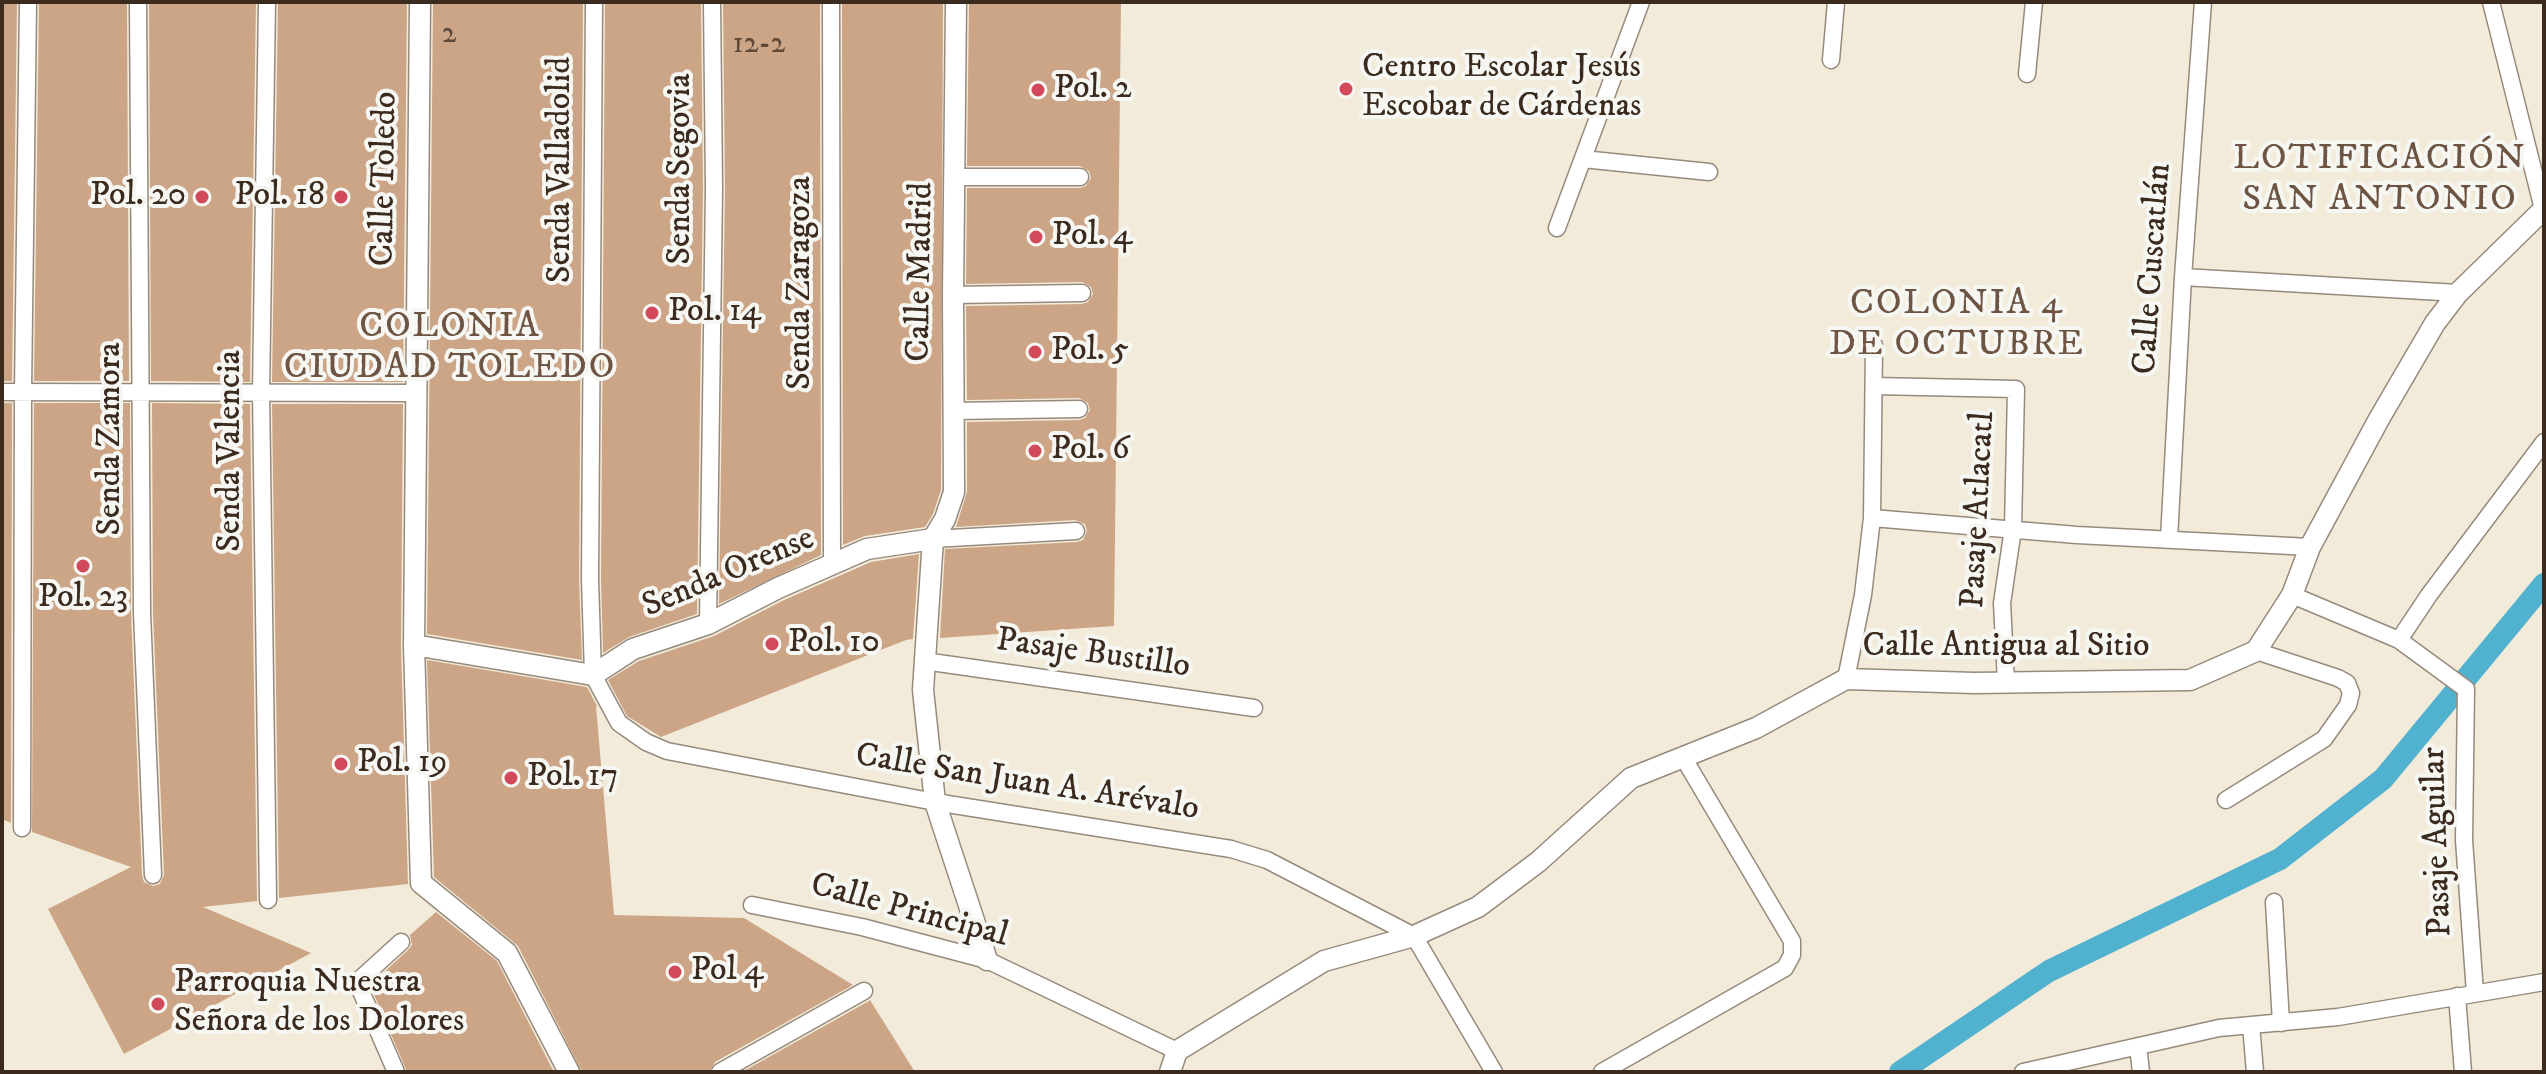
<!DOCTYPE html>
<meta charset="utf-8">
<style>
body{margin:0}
#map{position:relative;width:2546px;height:1074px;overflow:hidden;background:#f3ebda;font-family:"IM FELL DW Pica",serif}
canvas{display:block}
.frame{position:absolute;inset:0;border:4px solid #3b2a1e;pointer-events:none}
</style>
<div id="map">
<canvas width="2546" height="1074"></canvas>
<div class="frame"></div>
</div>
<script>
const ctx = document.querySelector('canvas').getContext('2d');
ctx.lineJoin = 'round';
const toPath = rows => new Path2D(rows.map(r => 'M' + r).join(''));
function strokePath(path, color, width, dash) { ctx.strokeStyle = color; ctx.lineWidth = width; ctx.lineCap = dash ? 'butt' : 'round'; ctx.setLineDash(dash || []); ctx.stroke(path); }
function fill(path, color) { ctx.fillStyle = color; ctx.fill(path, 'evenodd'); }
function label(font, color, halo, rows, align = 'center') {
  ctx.font = font + ' "IM FELL DW Pica",serif'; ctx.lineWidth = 8; ctx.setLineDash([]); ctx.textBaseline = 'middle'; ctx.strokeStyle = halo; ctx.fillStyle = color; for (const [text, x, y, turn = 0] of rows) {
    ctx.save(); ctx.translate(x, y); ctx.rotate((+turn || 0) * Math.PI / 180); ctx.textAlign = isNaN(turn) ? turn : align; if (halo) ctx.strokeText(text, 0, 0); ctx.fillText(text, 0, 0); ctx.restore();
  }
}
strokePath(toPath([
 [1900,1072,2049,971,2280,859,2383,779,2544,584]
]), '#51b2d0', 22);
fill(toPath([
 [2,2,17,2,12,381,2,381],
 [39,2,127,2,129,381,34,381],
 [149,2,256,2,250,382,151,381],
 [278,2,407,2,403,382,272,382],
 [433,2,583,2,579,579,582,660,427,634],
 [605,2,701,2,703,188,697,614,629,637,603,653,601,579],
 [723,2,820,2,821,555,719,604,725,188],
 [842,2,943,2,941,490,933,514,925,527,865,536,843,545],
 [969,2,1121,2,1114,626,940,638,945,549,1077,542,1083,540,1087,531,1085,524,1075,520,956,527,967,492,967,422,1079,420,1085,418,1090,410,1088,403,1079,398,967,400,966,306,1082,304,1088,302,1093,294,1091,287,1082,282,966,284,967,188,1080,188,1086,186,1091,178,1089,171,1080,166,967,166],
 [2,403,12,403,11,823,2,819],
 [34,403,130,403,131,613,142,875,144,882,153,886,160,884,164,875,153,613,152,403,250,404,257,901,203,907,311,953,124,1054,48,909,131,867,32,832],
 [272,404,403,404,401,645,408,884,279,898],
 [919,554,913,639,906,640,661,737,627,716,608,680,639,661,714,636,784,600,871,562],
 [427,660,587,687,598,708,596,706,614,915,744,918,853,985,715,1062,709,1072,582,1072,518,946,434,877],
 [436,912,497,961,554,1072,407,1072,370,985,408,950,412,945,410,935],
 [870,1000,915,1072,742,1072,869,1001]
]), '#cca587');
const minor = toPath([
 [138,2,142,613,153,875],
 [267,2,261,392,268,900],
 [594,2,590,579,593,675,619,723,646,742,667,751,935,802,1231,849,1267,860,1414,936,1494,1072],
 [831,2,832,564],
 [2491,2,2543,209],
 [1831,60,1836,2],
 [2027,74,2034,2],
 [1583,159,1709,172],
 [956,177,1080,177],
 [1557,228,1641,2],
 [2183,277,2458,293],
 [953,295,1082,293],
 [1875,386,2016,389,2013,529,2002,603,2006,682],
 [2,392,416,393],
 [953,411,1079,409],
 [1872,518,2077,535,2310,547],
 [933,539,1076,531],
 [2169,539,2183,277,2203,2],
 [2292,595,2399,640,2429,595,2544,442],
 [708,624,714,188,712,2],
 [2399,640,2466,689,2464,840,2475,993],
 [924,661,1254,708],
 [1846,679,1863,595,1872,518,1874,345],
 [2226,800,2324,739,2348,705,2351,693,2347,683,2338,678,2256,651],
 [22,828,23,391,28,2],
 [2274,902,2281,1023],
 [752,905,862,927,987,960,1177,1051],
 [2457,996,2463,1072],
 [2251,1025,2255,1072],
 [2138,1046,2141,1072],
 [396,1072,357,982,401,942],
 [720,1072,864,991],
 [1602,1072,1785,968,1792,955,1792,941,1683,757],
 [2023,1072,2219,1028,2338,1017,2544,982]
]);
const tertiary = toPath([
 [420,2,414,645,421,883,507,953,569,1072],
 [956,2,953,295,954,492,945,519,933,539,923,690,935,802,987,960],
 [414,645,593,675,633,649,708,624,778,588,867,549,933,539],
 [1170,1072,1177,1051,1324,961,1414,936,1478,907,1538,862,1631,778,1756,728,1846,679,1974,683,2190,680,2256,651,2292,595,2310,547,2379,419,2435,323,2458,293,2544,209]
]);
strokePath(minor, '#978a7c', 19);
strokePath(tertiary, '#978a7c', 23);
strokePath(minor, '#fff', 16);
strokePath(tertiary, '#fff', 20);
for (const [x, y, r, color] of [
 [1346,89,8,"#d1495b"],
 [1038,90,8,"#d1495b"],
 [202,197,8,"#d1495b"],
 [341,197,8,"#d1495b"],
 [1036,237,8,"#d1495b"],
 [652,313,8,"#d1495b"],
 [1035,352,8,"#d1495b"],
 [1035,451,8,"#d1495b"],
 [83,566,8,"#d1495b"],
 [772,644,8,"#d1495b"],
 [341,764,8,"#d1495b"],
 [511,778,8,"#d1495b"],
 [675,972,8,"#d1495b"],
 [158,1004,8,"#d1495b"]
]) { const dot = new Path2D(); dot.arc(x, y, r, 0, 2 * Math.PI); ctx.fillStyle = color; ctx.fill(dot); strokePath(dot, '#f6f6f2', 3); }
label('30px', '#5f4938', null, [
 ["2",449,36],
 ["12-2",759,46]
]);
label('34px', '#3b2a1e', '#f6f6f2', [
 ["Centro Escolar Jesús",1362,69],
 ["Escobar de Cárdenas",1362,108],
 ["Pol. 2",1054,90],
 ["Pol. 20",186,197,"right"],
 ["Pol. 18",325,197,"right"],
 ["Pol. 4",1052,237],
 ["Pol. 14",668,313],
 ["Pol. 5",1051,352],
 ["Pol. 6",1051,451],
 ["Pol. 23",83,599,"center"],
 ["Pol. 10",788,644],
 ["Pol. 19",357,764],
 ["Pol. 17",527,778],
 ["Pol 4",691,972],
 ["Parroquia Nuestra",174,984],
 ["Señora de los Dolores",174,1023]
], 'left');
label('34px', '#3b2a1e', '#f6f6f2', [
 ["Senda Segovia",682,169,-90],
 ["Senda Valladolid",562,170,-90],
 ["Calle Toledo",386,179,-89],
 ["Calle Cuscatlán",2154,269,-86],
 ["Calle Madrid",922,272,-89],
 ["Senda Zaragoza",802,283,-90],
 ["Senda Zamora",112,439,-90],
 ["Senda Valencia",232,451,-90],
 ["Pasaje Atlacatl",1980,510,-87],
 ["Senda Orense",729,574,-23],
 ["Calle Antigua al Sitio",2006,648],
 ["Pasaje Bustillo",1093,655,8],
 ["Calle San Juan A. Arévalo",1027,784,9],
 ["Pasaje Aguilar",2439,842,-92],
 ["Calle Principal",909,912,15]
]);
ctx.letterSpacing = '2px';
label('36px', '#6e5543', '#f6f6f2', [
 ["LOTIFICACIÓN",2380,161],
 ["SAN ANTONIO",2380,202],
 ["COLONIA 4",1957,306],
 ["DE OCTUBRE",1957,347],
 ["COLONIA",450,329],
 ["CIUDAD TOLEDO",450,370]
]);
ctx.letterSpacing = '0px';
</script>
